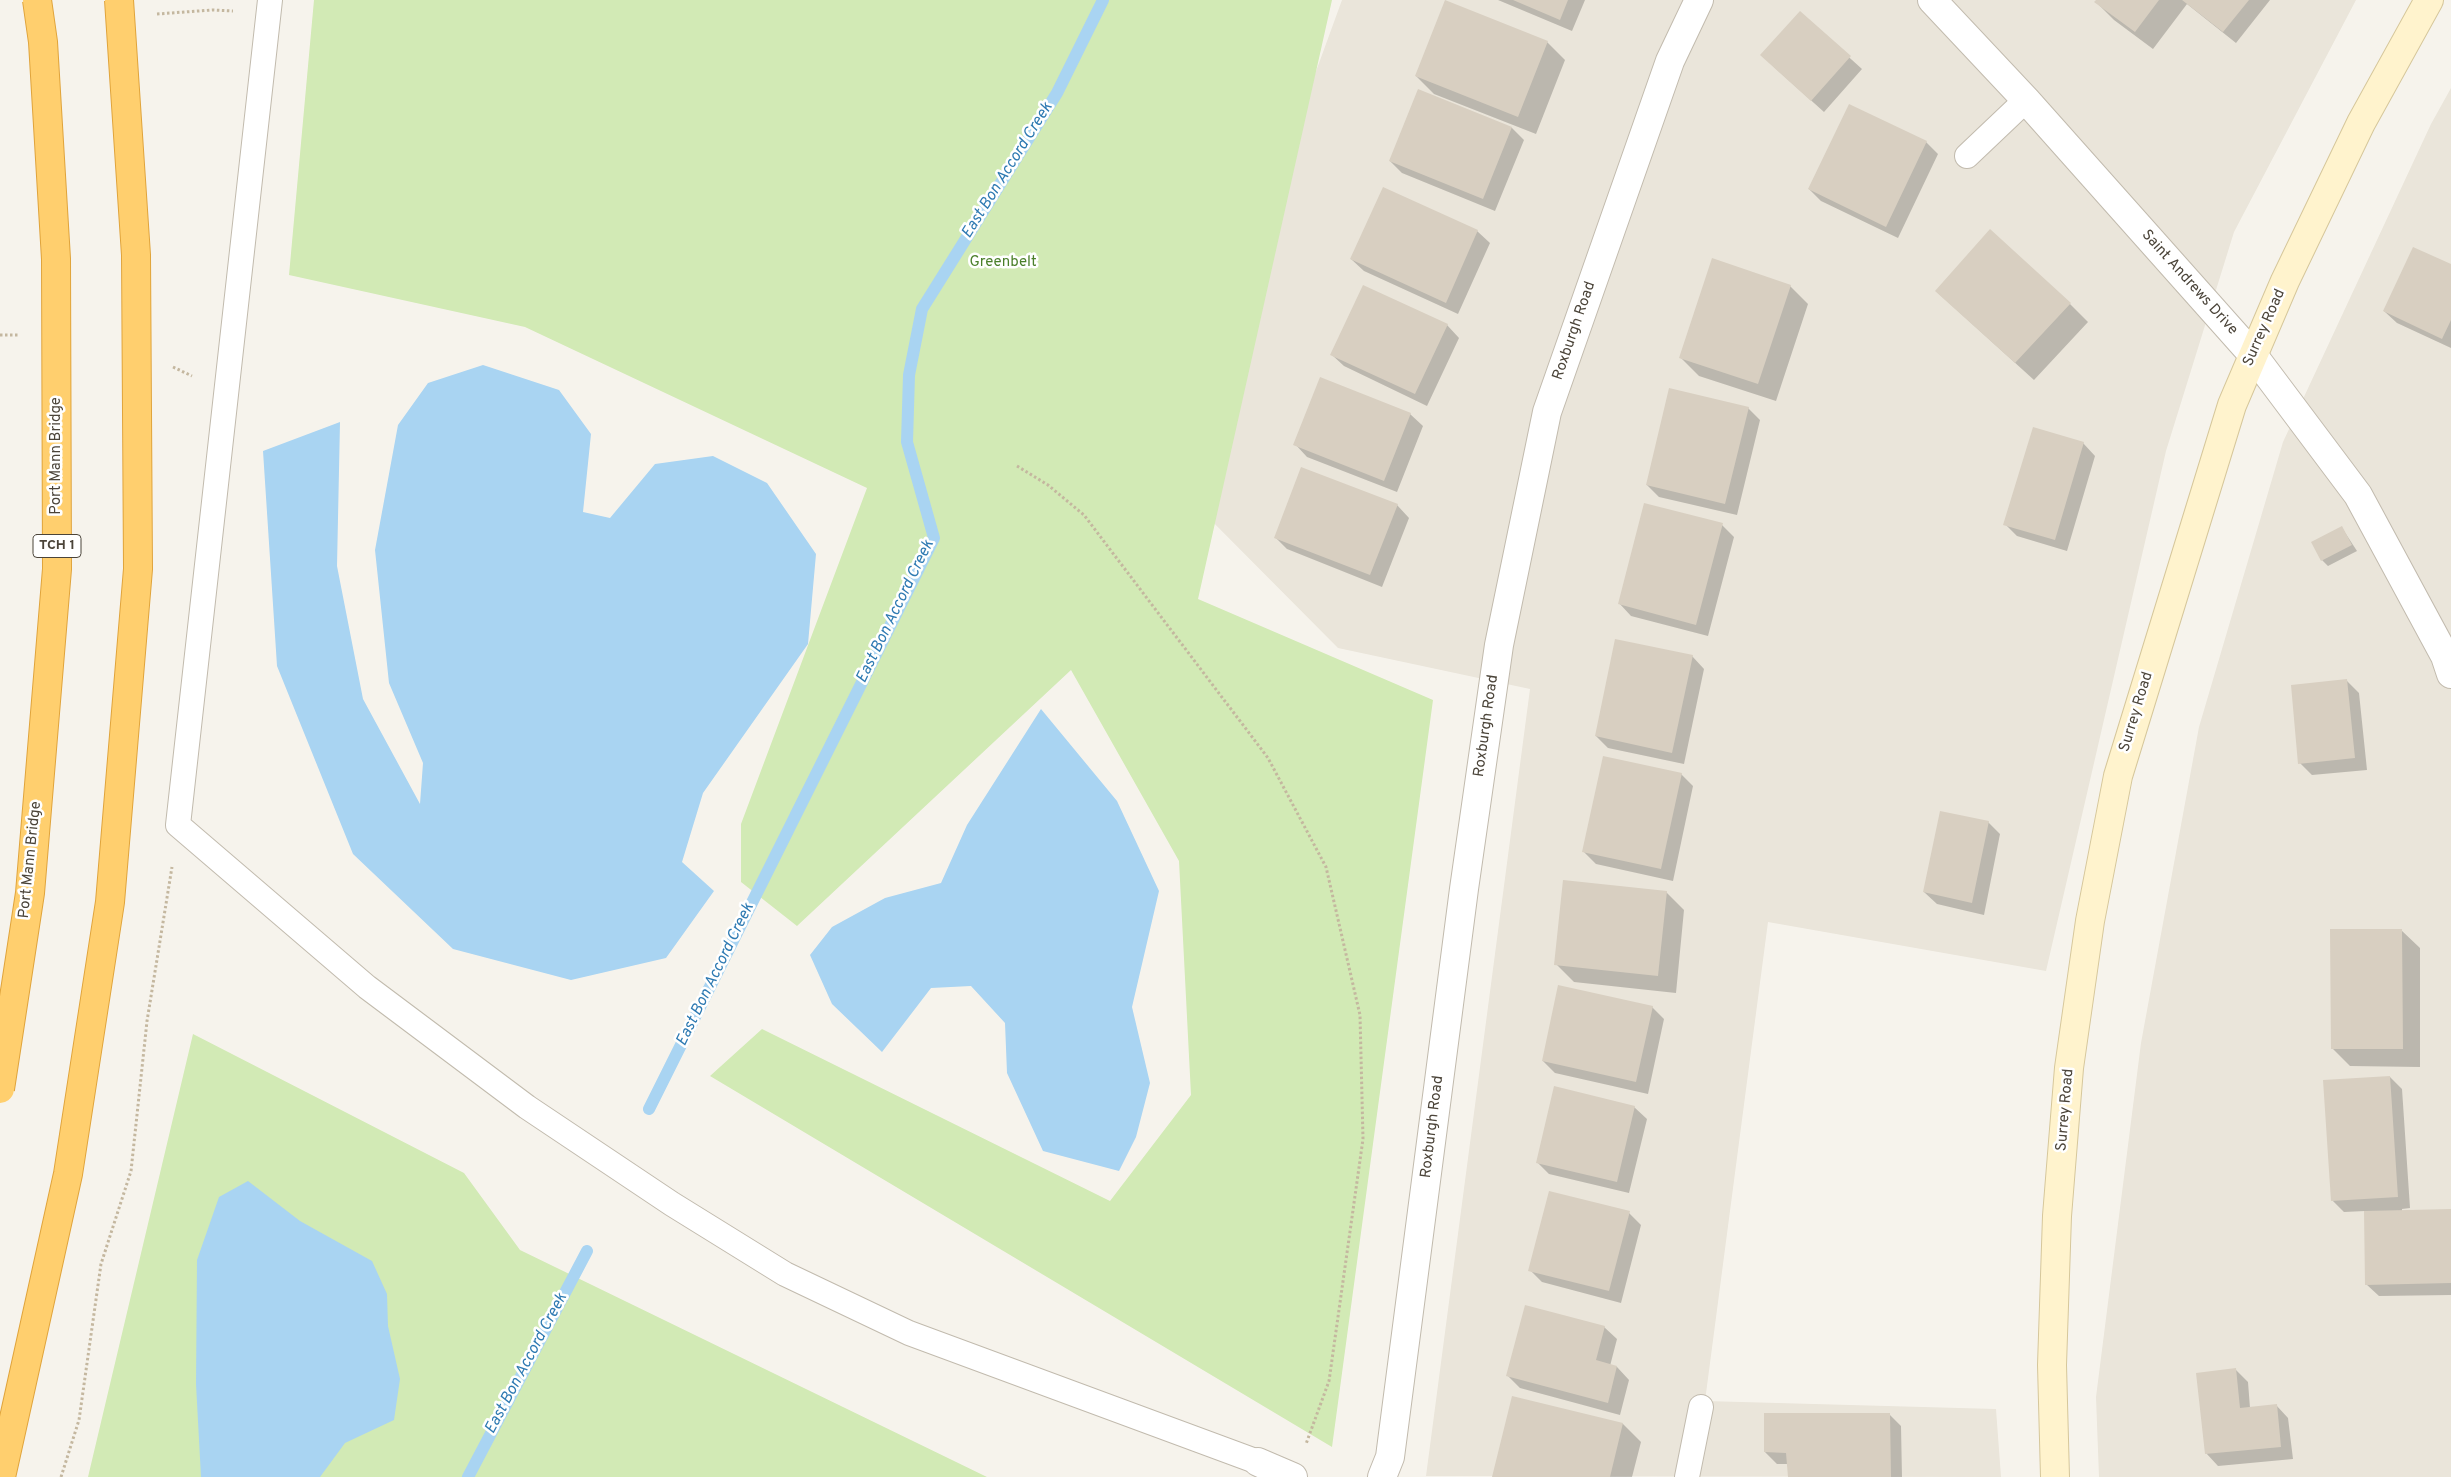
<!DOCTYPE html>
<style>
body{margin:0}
canvas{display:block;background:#f6f3ec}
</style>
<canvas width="2451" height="1477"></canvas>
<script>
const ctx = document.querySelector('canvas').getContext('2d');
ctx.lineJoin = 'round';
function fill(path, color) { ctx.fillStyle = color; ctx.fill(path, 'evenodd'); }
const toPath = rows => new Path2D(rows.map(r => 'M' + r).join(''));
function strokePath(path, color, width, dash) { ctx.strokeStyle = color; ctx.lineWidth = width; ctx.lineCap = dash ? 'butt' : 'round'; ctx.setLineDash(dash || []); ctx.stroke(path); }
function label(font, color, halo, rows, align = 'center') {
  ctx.font = font + ' Overpass,sans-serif'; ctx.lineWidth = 5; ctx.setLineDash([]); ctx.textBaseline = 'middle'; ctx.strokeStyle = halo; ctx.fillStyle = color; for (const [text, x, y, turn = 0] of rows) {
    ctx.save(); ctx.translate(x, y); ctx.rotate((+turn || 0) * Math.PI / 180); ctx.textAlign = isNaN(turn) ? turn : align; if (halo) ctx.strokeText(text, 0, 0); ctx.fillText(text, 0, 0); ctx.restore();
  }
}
fill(toPath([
 [1342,0,2356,0,2234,232,2166,451,2046,971,1768,922,1705,1401,1996,1409,2001,1477,1426,1476,1530,689,1338,648,1194,503,1256,236],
 [2451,88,2451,1477,2099,1477,2096,1397,2141,1043,2199,727,2283,442,2431,124]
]), '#eae5da');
fill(toPath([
 [314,0,1332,0,1198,599,1433,700,1332,1447,710,1076,762,1029,1110,1201,1191,1095,1179,861,1071,670,797,926,741,882,741,824,867,488,525,327,289,275],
 [193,1034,464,1173,520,1250,987,1477,88,1477]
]), '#d2eab5');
fill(toPath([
 [483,365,559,390,591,434,583,512,610,518,655,464,713,456,767,483,816,554,808,644,703,793,682,862,714,891,666,958,571,980,453,949,353,854,277,666,263,451,340,422,337,566,363,699,420,804,423,763,389,683,375,550,398,425,428,383],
 [1041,709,1117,801,1159,891,1132,1007,1150,1083,1136,1137,1119,1171,1043,1151,1007,1073,1005,1023,971,986,931,988,882,1052,832,1004,810,955,832,927,885,898,941,883,967,825],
 [248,1181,300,1221,372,1261,387,1294,388,1326,400,1379,394,1420,345,1443,320,1477,201,1477,196,1384,197,1260,219,1197]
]), '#a9d4f2');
fill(toPath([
 [1498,0,1585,0,1572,31],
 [2098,0,2270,0,2236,43,2187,4,2153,49,2114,20,2096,2],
 [1800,13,1862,69,1824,112,1774,67],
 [1547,42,1565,60,1536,134,1434,94,1416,76],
 [1419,91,1512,128,1524,140,1495,211,1402,173,1390,161],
 [1926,142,1938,154,1898,238,1821,201,1809,189],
 [1477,231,1490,243,1458,314,1364,271,1351,259],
 [2451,266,2451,348,2397,323,2384,311],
 [1790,286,1808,304,1776,401,1699,376,1681,358],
 [1936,291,2070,304,2088,322,2034,380],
 [1447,325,1459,338,1427,406,1344,366,1331,354],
 [1748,408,1760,420,1737,515,1659,497,1647,485],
 [1410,414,1423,426,1397,492,1307,457,1295,444],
 [2083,443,2095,456,2067,551,2017,536,2005,524],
 [1397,505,1409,518,1382,587,1287,549,1275,537],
 [1722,525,1734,537,1708,636,1631,616,1619,603],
 [2342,528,2357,551,2328,566,2322,560],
 [1692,656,1704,669,1684,764,1608,748,1596,736],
 [2347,681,2359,693,2367,770,2312,775,2300,763],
 [1681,774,1693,786,1673,881,1596,864,1584,852],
 [1988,822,2000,834,1984,915,1937,904,1924,892],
 [1666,892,1684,910,1676,993,1574,982,1556,964],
 [2401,930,2420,948,2420,1067,2350,1066,2332,1048],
 [1652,1007,1664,1019,1648,1094,1555,1073,1543,1061],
 [2390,1077,2402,1089,2410,1208,2402,1209,2402,1211,2451,1210,2451,1295,2379,1296,2366,1284,2365,1211,2344,1212,2332,1200],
 [1634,1107,1647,1119,1629,1193,1549,1174,1537,1162],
 [1629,1213,1641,1225,1621,1303,1542,1282,1530,1270],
 [1604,1327,1617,1339,1610,1366,1617,1367,1629,1380,1620,1415,1520,1388,1508,1376],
 [2235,1369,2248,1382,2250,1408,2276,1405,2288,1418,2293,1459,2218,1466,2206,1453],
 [1513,1397,1623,1424,1641,1442,1632,1477,1493,1477],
 [1889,1414,1901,1426,1902,1477,1789,1477,1788,1464,1777,1464,1765,1452]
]), '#0003');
strokePath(toPath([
 [649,1109,934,538,907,442,909,375,922,309,1057,93,1103,0],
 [468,1477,587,1251]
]), '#a9d4f2', 12);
fill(toPath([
 [1445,0,1548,41,1518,117,1415,76],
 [1513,0,1568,0,1560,20],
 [2096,0,2159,0,2135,32,2094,2],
 [2182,0,2249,0,2223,32],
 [1800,11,1851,56,1811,101,1760,55],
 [1418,89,1512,127,1483,199,1389,161],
 [1849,104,1927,141,1886,227,1808,189],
 [1383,187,1478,230,1446,303,1350,259],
 [1990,229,2071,303,2015,363,1935,291],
 [2413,247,2451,264,2451,320,2442,339,2383,311],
 [1712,258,1791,285,1758,384,1679,358],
 [1363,285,1448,324,1415,394,1330,355],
 [1320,377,1411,413,1384,481,1293,445],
 [1669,388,1749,407,1725,504,1646,485],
 [2033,427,2084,442,2055,540,2003,525],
 [1301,467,1398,504,1370,575,1274,538],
 [1644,503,1723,523,1696,625,1618,604],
 [2342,526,2352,545,2321,561,2311,542],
 [1615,639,1693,655,1672,753,1595,736],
 [2347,679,2355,758,2298,764,2291,685],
 [1603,756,1682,773,1661,869,1582,852],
 [1940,811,1989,821,1972,903,1923,892],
 [1563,880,1667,891,1658,976,1554,965],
 [2330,929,2402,929,2403,1049,2331,1049],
 [1558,985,1653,1006,1636,1082,1542,1061],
 [2390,1076,2398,1197,2331,1201,2323,1080],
 [1554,1086,1635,1106,1617,1182,1536,1163],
 [1549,1191,1630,1211,1609,1291,1528,1271],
 [2451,1209,2451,1283,2365,1285,2364,1211],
 [1525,1305,1605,1326,1596,1360,1617,1366,1608,1403,1506,1376],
 [2236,1368,2240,1408,2277,1404,2281,1447,2205,1454,2196,1373],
 [1512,1396,1623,1423,1610,1477,1492,1477],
 [1764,1413,1890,1413,1891,1477,1788,1477,1786,1453,1764,1452]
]), '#d8cfc1');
const lane = toPath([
 [270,0,178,825,367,987,527,1107,672,1204,785,1274,909,1333,1258,1462],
 [1967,156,2026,100],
 [1687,1477,1701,1407]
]);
const street = toPath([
 [1932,0,2026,100,2253,355,2358,495,2445,656,2451,674],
 [1258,1462,1293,1477],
 [1382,1477,1390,1457,1464,889,1499,645,1547,412,1670,61,1699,0]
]);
const secondary = toPath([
 [2055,1477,2052,1365,2057,1216,2069,1068,2090,921,2118,776,2232,405,2285,281,2361,123,2429,0]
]);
strokePath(lane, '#c2bbae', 26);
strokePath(street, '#c2bbae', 30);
strokePath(secondary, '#d6c79b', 30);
strokePath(toPath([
 [157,14,212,10,233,11],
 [0,335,20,335],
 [173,367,192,376],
 [1017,466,1048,485,1084,515,1268,758,1326,867,1360,1015,1363,1139,1329,1381,1306,1444],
 [61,1477,79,1420,101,1264,131,1171,147,1021,172,867]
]), '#c4b79f', 3, [2.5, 2.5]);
strokePath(lane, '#fff', 24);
strokePath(street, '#fff', 28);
strokePath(secondary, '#fff3cd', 28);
const highwayBridge = toPath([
 [0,1089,30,893,57,569,56,259,43,42,37,0],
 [1,1477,68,1174,110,902,138,569,136,255,119,0]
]);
strokePath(highwayBridge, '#e0a43c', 30, []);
strokePath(highwayBridge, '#ffcf6e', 28);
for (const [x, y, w] of [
 [57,546,48]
]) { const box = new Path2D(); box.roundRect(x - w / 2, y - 11.5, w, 23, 4); ctx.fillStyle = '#fff'; ctx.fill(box); strokePath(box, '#4b4439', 1); }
label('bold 14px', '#4b4439', null, [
 ["TCH 1",57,546]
]);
label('15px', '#4a7f2a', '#fff', [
 ["Greenbelt",1003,263]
]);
label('15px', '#4b4439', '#fff', [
 ["Saint Andrews Drive",2189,283,48],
 ["Surrey Road",2265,328,-66],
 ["Roxburgh Road",1575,331,-71],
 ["Port Mann Bridge",57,456,-90],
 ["Surrey Road",2137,712,-73],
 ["Roxburgh Road",1487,726,-82],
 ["Port Mann Bridge",31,860,-84],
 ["Surrey Road",2066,1110,-85],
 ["Roxburgh Road",1433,1127,-83]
]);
label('italic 16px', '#2e7ab2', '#fff', [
 ["East Bon Accord Creek",1008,171,-58],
 ["East Bon Accord Creek",896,612,-64],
 ["East Bon Accord Creek",716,975,-64],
 ["East Bon Accord Creek",527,1364,-62]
]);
</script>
